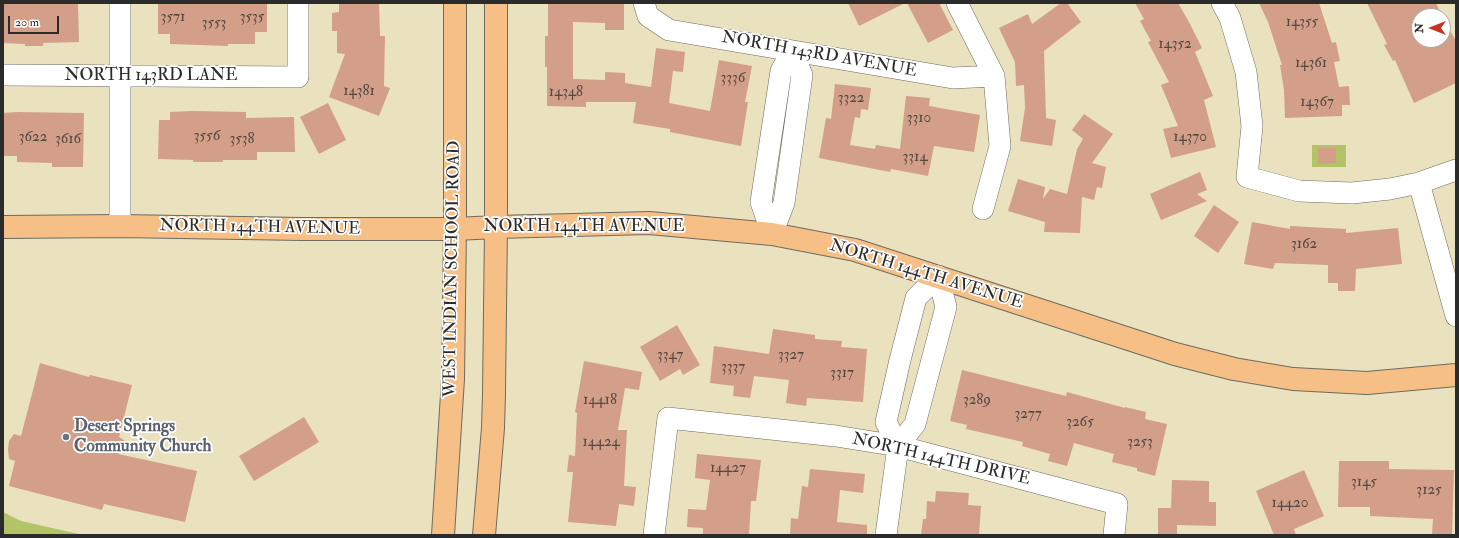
<!DOCTYPE html>
<style>
body{margin:0}
#map{position:relative;width:1459px;height:538px;overflow:hidden;background:#eae1bf;font-family:"IM FELL Double Pica",serif}
canvas{display:block}
.frame{position:absolute;inset:0;border:4px solid #2b2b2b;pointer-events:none}
.north{position:absolute;left:1411px;top:8px;width:40px;height:40px;box-sizing:border-box;background:#fff;border:1px solid #aaa;border-radius:50%;rotate:270deg;font-size:11px;font-weight:700;line-height:16px;text-align:center;color:#2b2b2b}
.north::after{content:'';display:block;margin:auto;width:14px;height:18px;background:#c8321e;clip-path:polygon(50% 0,100% 100%,50% 72%,0 100%)}
.scale{position:absolute;left:8px;top:16px;width:51px;height:18px;box-sizing:border-box;border:2px solid #2b2b2b;border-top:0;padding-left:5px;font-size:12px;line-height:14px;white-space:nowrap;color:#2b2b2b;-webkit-text-stroke:3px #fff;paint-order:stroke}
</style>
<div id="map">
<canvas width="1459" height="538"></canvas>
<div class="frame"></div>
<div class="north">N</div>
<div class="scale">20 m</div>
</div>
<script>
const ctx = document.querySelector('canvas').getContext('2d');
ctx.lineJoin = 'round';
function fill(path, color) { ctx.fillStyle = color; ctx.fill(path, 'evenodd'); }
const toPath = rows => new Path2D(rows.map(r => 'M' + r).join(''));
function strokePath(path, color, width, dash) { ctx.strokeStyle = color; ctx.lineWidth = width; ctx.lineCap = dash ? 'butt' : 'round'; ctx.setLineDash(dash || []); ctx.stroke(path); }
function label(font, color, halo, rows, align = 'center') {
  ctx.font = font + ' "IM FELL Double Pica",serif'; ctx.lineWidth = 3.5; ctx.setLineDash([]); ctx.textBaseline = 'middle'; ctx.strokeStyle = halo; ctx.fillStyle = color; for (const [text, x, y, turn = 0] of rows) {
    ctx.save(); ctx.translate(x, y); ctx.rotate((+turn || 0) * Math.PI / 180); ctx.textAlign = isNaN(turn) ? turn : align; if (halo) ctx.strokeText(text, 0, 0); ctx.fillText(text, 0, 0); ctx.restore();
  }
}
fill(toPath([
 [1312,145,1346,145,1346,167,1312,167],
 [3,512,21,521,83,535,3,535]
]), '#b2c467');
fill(toPath([
 [3,3,78,3,79,42,43,43,43,46,25,46,25,44,3,43],
 [158,3,267,3,267,32,255,32,255,44,228,44,228,46,170,44,170,34,158,34],
 [339,3,379,3,380,36,385,36,384,86,390,88,379,116,329,97,345,54,337,53,337,31,332,31,332,13,339,12],
 [548,3,624,3,624,30,605,30,605,23,573,22,573,79,605,80,605,72,625,73,625,83,651,87,656,48,685,52,683,72,673,71,669,103,710,111,719,60,752,66,745,102,748,102,741,146,670,132,670,129,633,123,636,102,586,102,586,107,547,106,547,67,545,67,545,36,548,36],
 [848,3,905,3,859,26],
 [907,3,939,3,953,30,928,43],
 [1061,3,1067,3,1081,22,1044,51,1046,118,1056,120,1052,146,1020,141,1025,108,1024,85,1016,86,1015,62,999,28,1028,14,1032,24],
 [1135,3,1178,3,1189,22,1202,48,1195,52,1213,96,1204,100,1216,147,1171,158,1163,129,1178,126,1161,85,1169,82,1148,42,1151,41,1140,21,1144,19],
 [1259,3,1319,3,1332,43,1336,42,1340,61,1334,62,1339,87,1349,86,1350,105,1342,105,1342,116,1285,118,1284,90,1280,65,1282,65,1268,22],
 [1367,3,1436,3,1442,16,1419,16,1419,40,1443,40,1443,18,1456,41,1456,83,1414,103,1395,60,1393,61,1384,45,1387,44],
 [835,84,871,88,868,110,861,109,860,118,855,117,850,145,875,149,876,145,900,149,906,96,930,98,929,106,980,115,974,152,934,146,928,176,891,169,890,172,819,158,826,118,831,119],
 [328,103,346,140,319,154,300,117],
 [192,111,246,112,246,118,294,117,295,152,257,152,257,160,223,160,223,162,193,162,193,160,158,159,159,120,170,120,170,112],
 [18,112,84,113,83,167,52,167,52,163,17,162,17,156,3,156,3,113],
 [1084,114,1113,134,1092,163,1106,167,1102,188,1097,187,1094,200,1082,197,1080,233,1044,232,1045,222,1008,211,1018,179,1045,187,1043,199,1050,189,1067,194,1077,149,1083,139,1072,130],
 [1318,148,1336,148,1336,163,1318,164],
 [1200,172,1207,190,1197,194,1207,201,1161,220,1150,194],
 [1214,205,1239,222,1218,253,1194,236],
 [1252,222,1290,229,1290,226,1346,229,1346,233,1398,228,1402,264,1356,269,1355,291,1338,291,1338,283,1328,283,1328,265,1275,263,1273,269,1244,264],
 [677,325,700,365,683,375,680,369,660,381,640,347],
 [773,329,815,335,815,339,842,341,841,347,867,349,863,402,807,398,806,406,786,403,789,380,754,376,750,398,733,396,734,386,710,383,714,346,769,354],
 [584,361,642,372,639,390,625,388,618,430,627,430,624,486,636,487,634,506,619,504,616,526,568,522,573,472,567,472,569,455,575,456,577,413,575,412],
 [40,363,89,377,90,375,132,385,119,437,127,442,118,454,197,471,185,522,104,504,102,510,9,486,15,461,9,459,8,450,9,441,14,434,21,436],
 [962,370,1066,396,1067,392,1125,408,1125,407,1146,412,1145,419,1167,424,1155,476,1137,471,1137,468,1112,462,1114,454,1074,443,1067,466,1048,461,1050,454,1022,446,1023,442,966,429,967,425,950,421],
 [304,417,319,442,254,481,239,456],
 [697,454,761,460,756,501,751,501,749,535,703,535,703,528,687,527,688,509,706,510,710,480,695,478],
 [1339,461,1389,461,1389,469,1454,470,1452,535,1432,534,1433,519,1370,516,1370,507,1338,507],
 [810,469,865,474,863,493,840,490,837,522,867,525,867,535,790,535,791,518,798,519,802,486,808,487],
 [1304,470,1324,516,1294,529,1296,535,1274,535,1256,491],
 [1172,480,1209,481,1209,502,1216,502,1216,526,1177,525,1177,535,1158,535,1158,508,1171,508],
 [936,491,969,493,968,505,981,506,979,535,921,535,923,519,926,519,927,501,935,502]
]), '#d39f88');
const minor = toPath([
 [120,3,120,226],
 [644,3,648,16,669,30,953,78,994,76],
 [957,3,994,76,1000,146,983,209],
 [1222,3,1230,18,1246,72,1252,126,1247,177,1299,191,1352,193,1390,189,1419,183,1456,170],
 [3,75,298,77,298,3],
 [1419,183,1456,316],
 [772,234,761,202,781,71,792,51],
 [772,234,784,203,802,75,792,51],
 [898,446,886,422,900,360,916,298,938,276],
 [654,535,668,418,836,436,898,446,951,460,1117,504,1114,535],
 [886,535,898,446,915,424,946,307,938,276]
]);
const major = toPath([
 [3,227,120,226,302,229,455,229,496,227,649,223,772,234,855,250,1175,354,1234,369,1293,379,1367,383,1456,375],
 [443,535,453,379,455,229,455,3],
 [484,535,493,428,494,394,496,227,496,3]
]);
strokePath(minor, '#6e6b5f', 22);
strokePath(major, '#6e6b5f', 24);
strokePath(minor, '#fff', 21);
strokePath(major, '#f5bf86', 22);
for (const [x, y, r, color] of [
 [66,437,4,"#6b7280"]
]) { const dot = new Path2D(); dot.arc(x, y, r, 0, 2 * Math.PI); ctx.fillStyle = color; ctx.fill(dot); strokePath(dot, '#fff', 1.5); }
label('15px', '#554842', null, [
 ["3571",173,18],
 ["3535",252,18],
 ["14355",1302,23],
 ["3553",214,24],
 ["14352",1175,45],
 ["14361",1311,64],
 ["3336",733,79],
 ["14381",359,92],
 ["14348",566,93],
 ["3322",851,99],
 ["14367",1317,103],
 ["3310",919,119],
 ["3556",207,137],
 ["3622",33,138],
 ["14370",1190,138],
 ["3616",68,140],
 ["3538",242,140],
 ["3314",915,158],
 ["3162",1304,245],
 ["3347",670,356],
 ["3327",791,356],
 ["3337",733,368],
 ["3317",842,374],
 ["14418",600,401],
 ["3289",977,401],
 ["3277",1028,415],
 ["3265",1080,423],
 ["14424",601,443],
 ["3253",1140,443],
 ["14427",728,469],
 ["3145",1364,483],
 ["3125",1429,491],
 ["14420",1290,504]
]);
label('17px', '#2b2b2b', '#fff', [
 ["NORTH 143RD AVENUE",819,55,10],
 ["NORTH 143RD LANE",151,76],
 ["NORTH 144TH AVENUE",584,227],
 ["NORTH 144TH AVENUE",260,228,1],
 ["WEST INDIAN SCHOOL ROAD",453,269,-89],
 ["NORTH 144TH AVENUE",926,275,17],
 ["NORTH 144TH DRIVE",941,460,13]
]);
label('bold 17px', '#5b616d', '#fff', [
 ["Desert Springs",74,427],
 ["Community Church",74,447]
], 'left');
</script>
